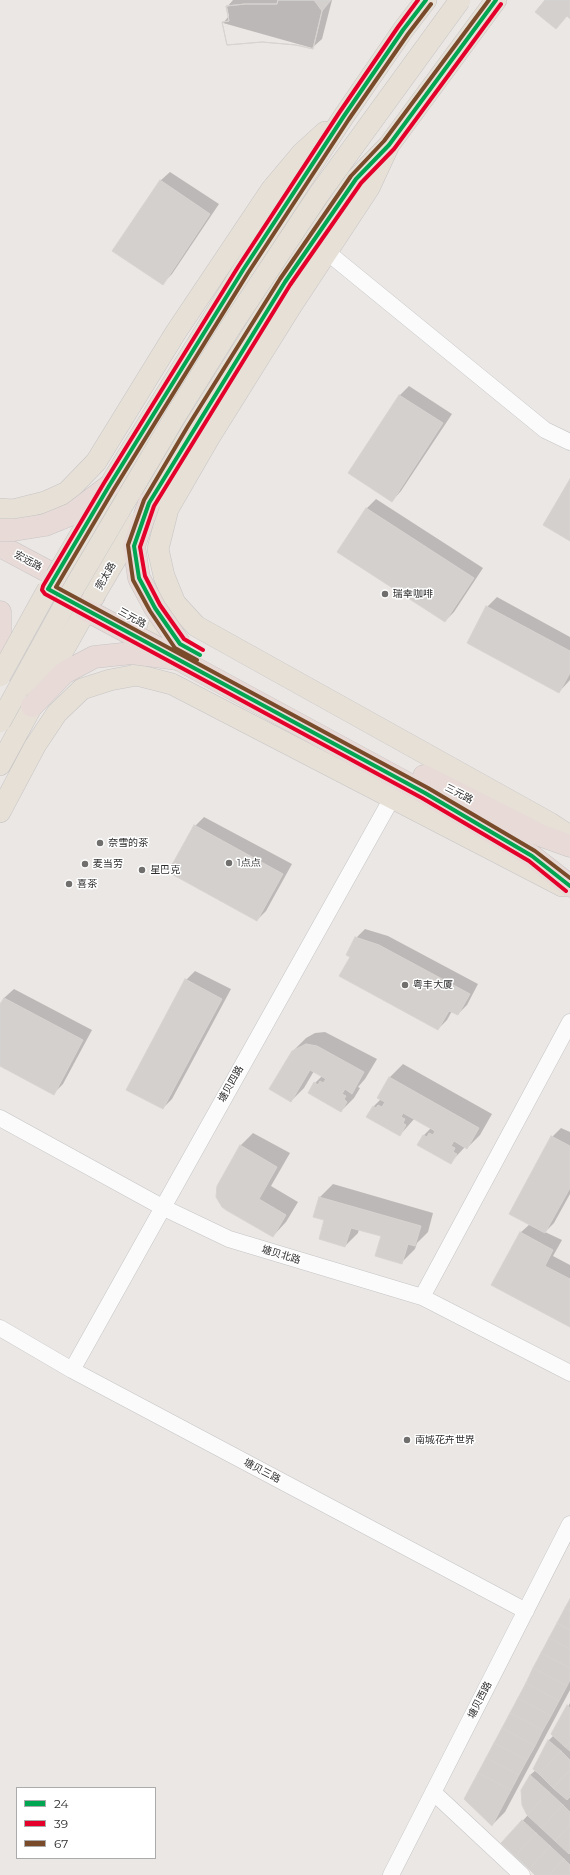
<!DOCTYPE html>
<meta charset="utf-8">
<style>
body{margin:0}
#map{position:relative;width:570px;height:1875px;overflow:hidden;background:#ebe7e5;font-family:Montserrat,sans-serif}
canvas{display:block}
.legend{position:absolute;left:16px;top:1787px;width:140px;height:72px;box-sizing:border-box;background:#fff;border:1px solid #ababab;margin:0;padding:5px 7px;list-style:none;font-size:12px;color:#2e2e2e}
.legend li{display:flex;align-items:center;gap:8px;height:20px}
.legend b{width:20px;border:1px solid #ababab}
</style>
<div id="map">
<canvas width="570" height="1875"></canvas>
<ul class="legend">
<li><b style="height:5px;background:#00a651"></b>24</li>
<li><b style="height:5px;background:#e4002b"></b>39</li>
<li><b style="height:5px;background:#7a4b2a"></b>67</li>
</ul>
</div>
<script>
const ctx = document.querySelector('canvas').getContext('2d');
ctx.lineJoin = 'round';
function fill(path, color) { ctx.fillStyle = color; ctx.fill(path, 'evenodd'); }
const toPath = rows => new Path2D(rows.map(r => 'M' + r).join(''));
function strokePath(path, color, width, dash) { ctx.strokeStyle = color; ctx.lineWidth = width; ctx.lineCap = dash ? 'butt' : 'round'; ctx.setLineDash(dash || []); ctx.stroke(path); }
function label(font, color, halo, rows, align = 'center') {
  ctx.font = font + ' Montserrat,"Noto Sans SC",sans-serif'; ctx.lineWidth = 3; ctx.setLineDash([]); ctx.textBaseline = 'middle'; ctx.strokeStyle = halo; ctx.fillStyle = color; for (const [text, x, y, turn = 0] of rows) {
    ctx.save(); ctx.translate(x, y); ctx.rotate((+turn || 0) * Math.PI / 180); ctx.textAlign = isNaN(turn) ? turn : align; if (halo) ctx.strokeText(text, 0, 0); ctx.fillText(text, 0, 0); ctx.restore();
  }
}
fill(toPath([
 [233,0,332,0,322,39,312,48,223,23,229,16,227,7],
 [170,172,219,204,172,274,163,283,160,181],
 [409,386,452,414,401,491,392,501,349,473,400,395],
 [376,499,483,568,454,612,445,621,338,552,367,508],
 [497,597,570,637,570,680,559,692,468,643,487,607],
 [204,817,292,864,266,911,257,920,195,826],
 [365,929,388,936,478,984,467,1005,458,1014,452,1011,447,1020,438,1029,351,956,356,938],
 [195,971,231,989,172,1099,163,1108,186,980],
 [14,989,92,1030,63,1084,54,1093,0,1065,0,1007,4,998],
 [325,1032,377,1059,365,1079,358,1087,360,1088,354,1098,341,1111,315,1083,322,1076,314,1071,304,1088,291,1101,293,1051,306,1038,315,1033],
 [403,1064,492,1114,480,1135,467,1148,465,1147,450,1163,418,1145,424,1135,431,1128,415,1118,400,1135,373,1107,381,1099,390,1077],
 [561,1128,570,1132,570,1194,554,1223,545,1232,562,1240,553,1256,570,1265,570,1325,520,1233,530,1224,552,1137],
 [253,1133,290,1153,271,1186,298,1202,286,1222,273,1236,227,1209,240,1146],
 [333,1184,433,1213,428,1232,417,1243,415,1249,402,1262,382,1236,359,1229,358,1233,345,1246,326,1219,315,1216,320,1197],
 [570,1601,570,1690,505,1812,492,1825],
 [570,1703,570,1875,536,1875,502,1843,528,1815,522,1791,530,1775,536,1770,534,1768,549,1740,554,1735,553,1733]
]), '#0003');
const building = toPath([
 [278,0,331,0,322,11,313,49,296,45,262,42,227,45,222,22,229,21,226,6,245,4,277,4,278,0],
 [278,0,314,0,322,11,313,49,296,45,262,42,227,45,222,22,229,21,226,6,245,4,277,4,278,0],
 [545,0,570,0,570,19,567,16,556,29,535,12,545,0],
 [160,180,210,214,163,285,112,251,160,180],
 [399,395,443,423,392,502,348,473,399,395],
 [570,479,570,541,543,525,570,479],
 [366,508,474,578,445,622,337,552,366,508],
 [486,606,570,651,570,673,559,693,467,643,486,606],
 [194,825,283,874,257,921,168,872,194,825],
 [355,937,379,945,470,994,458,1015,449,1011,438,1030,339,976,350,957,346,955,355,937],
 [185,979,222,999,163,1109,126,1090,185,979],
 [4,998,83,1040,54,1095,0,1066,0,1004,4,998],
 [306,1044,317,1046,364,1072,352,1094,345,1089,342,1094,346,1096,344,1099,347,1102,341,1112,308,1093,314,1082,318,1085,320,1081,323,1083,326,1079,310,1070,291,1102,269,1089,292,1051,306,1044],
 [389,1077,479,1128,467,1149,454,1141,451,1146,455,1148,453,1152,457,1154,451,1164,417,1145,423,1135,427,1137,429,1133,433,1135,435,1131,403,1113,401,1117,405,1119,403,1123,406,1125,400,1136,366,1117,373,1106,376,1108,378,1105,382,1107,385,1102,377,1098,389,1077],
 [551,1136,570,1146,570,1188,545,1233,509,1214,551,1136],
 [240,1145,277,1167,259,1199,286,1215,273,1237,226,1210,222,1207,216,1197,217,1186,240,1145],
 [319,1197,421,1226,415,1246,408,1244,402,1264,375,1256,381,1236,351,1228,345,1247,319,1239,324,1220,313,1217,319,1197],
 [520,1232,553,1250,545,1266,570,1279,570,1327,491,1285,520,1232],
 [570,1599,570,1611,565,1608,570,1599],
 [565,1608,570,1611,570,1630,557,1623,565,1608],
 [557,1623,570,1630,570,1649,549,1638,557,1623],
 [549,1638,570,1649,570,1668,541,1653,549,1638],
 [541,1653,570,1668,570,1680,567,1686,533,1668,541,1653],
 [533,1668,567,1686,559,1701,526,1683,533,1668],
 [526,1683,559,1701,551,1716,518,1698,526,1683],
 [518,1698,551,1716,543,1730,510,1713,518,1698],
 [567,1705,570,1708,570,1742,565,1747,551,1734,567,1705],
 [510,1713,543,1730,535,1746,502,1728,510,1713],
 [502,1728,535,1746,527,1760,494,1743,502,1728],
 [548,1740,561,1751,539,1774,533,1769,548,1740],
 [570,1742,570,1751,565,1747,570,1742],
 [494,1743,527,1760,519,1775,486,1758,494,1743],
 [561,1751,570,1760,570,1770,553,1788,539,1774,561,1751],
 [486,1758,519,1775,511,1790,478,1773,486,1758],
 [570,1770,570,1797,567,1800,553,1788,570,1770],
 [478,1773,511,1790,492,1826,464,1799,478,1773],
 [530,1775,549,1792,527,1815,522,1805,521,1790,530,1775],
 [549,1792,563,1805,541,1828,527,1815,549,1792],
 [563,1805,570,1812,570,1825,555,1841,541,1828,563,1805],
 [522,1820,536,1833,515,1856,501,1843,522,1820],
 [570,1825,570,1853,569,1854,555,1841,570,1825],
 [536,1833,550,1846,529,1869,515,1856,536,1833],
 [550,1846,564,1859,549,1875,535,1875,529,1869,550,1846],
 [564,1859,570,1865,570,1875,549,1875,564,1859]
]);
fill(building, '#d3d0ce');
strokePath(building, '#d6d3d1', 1);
const minor = toPath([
 [327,252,545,430,570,442],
 [0,1118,162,1207,229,1239,422,1297,570,1373],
 [422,1297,570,1022],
 [0,1328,72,1370,526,1611],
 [72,1370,392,798],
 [433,1792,522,1875],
 [391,1875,570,1524]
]);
const major = toPath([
 [389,145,369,188,292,305,209,438,168,509,158,549,164,576,175,603,196,626,550,823,570,836],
 [109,486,243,270,344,116,403,30,426,0],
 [149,503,193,429,285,282,356,179,389,145,496,0],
 [0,509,13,510,45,502,67,492,96,462,176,332,271,190,302,153,325,132],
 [139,659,155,638,165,607,165,603],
 [0,765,32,706],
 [0,812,35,746,57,713,82,689,110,680,137,675,172,684,562,886]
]);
const highway = toPath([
 [0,546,94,596],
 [0,612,0,650],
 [178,659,425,793,532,856,570,886],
 [424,776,542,836,570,846]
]);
strokePath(minor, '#c5c4c5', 17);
strokePath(major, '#c6c4c4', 22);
strokePath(highway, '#c6c4c4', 23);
strokePath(minor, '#fcfbfb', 16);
strokePath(major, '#e6e0d7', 21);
strokePath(highway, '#e8dbd7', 22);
const majorBridge = toPath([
 [56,576,109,486],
 [94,596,137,523],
 [0,676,48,589],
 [38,695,86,610],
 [0,722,71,593,176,415,232,325,319,194,460,0]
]);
const highwayBridge = toPath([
 [149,503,134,546,139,578,155,608,180,644],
 [0,530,14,530,45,525,72,514,109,486],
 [86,610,167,653],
 [32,706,64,673,94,657,132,653,178,659]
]);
strokePath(majorBridge, '#c6c4c4', 22, []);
strokePath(highwayBridge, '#c6c4c4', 23, []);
strokePath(majorBridge, '#e6e0d7', 21);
strokePath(highwayBridge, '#e8dbd7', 22);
strokePath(toPath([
 [426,0,403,30,344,116,243,270,109,486,48,589,425,793,532,856,570,886],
 [200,655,180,644,155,608,139,578,134,546,149,503,285,282,356,179,389,145,496,0]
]), '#00a651', 4);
strokePath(toPath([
 [418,0,398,27,339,113,238,267,104,483,43,586,42,590,45,594,422,798,529,861,566,891],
 [203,650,184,639,160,605,145,576,140,547,154,506,290,285,361,183,394,149,501,4]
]), '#e4002b', 4);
strokePath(toPath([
 [431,4,408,34,349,119,248,273,114,489,56,587,428,788,535,851,570,878],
 [197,660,175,648,150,611,133,580,128,545,144,500,188,426,280,279,351,176,384,141,489,0]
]), '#7a4b2a', 4);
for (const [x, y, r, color] of [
 [385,594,4,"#706f6e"],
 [100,843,4,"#706f6e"],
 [229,863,4,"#706f6e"],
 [85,864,4,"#706f6e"],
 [142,870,4,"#706f6e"],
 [69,884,4,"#706f6e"],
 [405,985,4,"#706f6e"],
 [407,1440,4,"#706f6e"]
]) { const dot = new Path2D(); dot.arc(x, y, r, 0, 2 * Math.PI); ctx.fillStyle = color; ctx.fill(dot); strokePath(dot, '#fff', 1.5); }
label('10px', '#2e2e2e', '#fff', [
 ["宏远路",28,561,28],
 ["莞太路",106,576,-60],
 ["三元路",132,618,29],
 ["三元路",459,794,27],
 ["塘贝四路",231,1084,-61],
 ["塘贝北路",281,1255,17],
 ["塘贝三路",262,1471,28],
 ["塘贝西路",480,1700,-63]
]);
label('10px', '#2e2e2e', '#fff', [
 ["瑞幸咖啡",393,594],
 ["奈雪的茶",108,843],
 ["1点点",237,863],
 ["麦当劳",93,864],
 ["星巴克",150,870],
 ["喜茶",77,884],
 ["粤丰大厦",413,985],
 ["南城花卉世界",415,1440]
], 'left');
</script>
